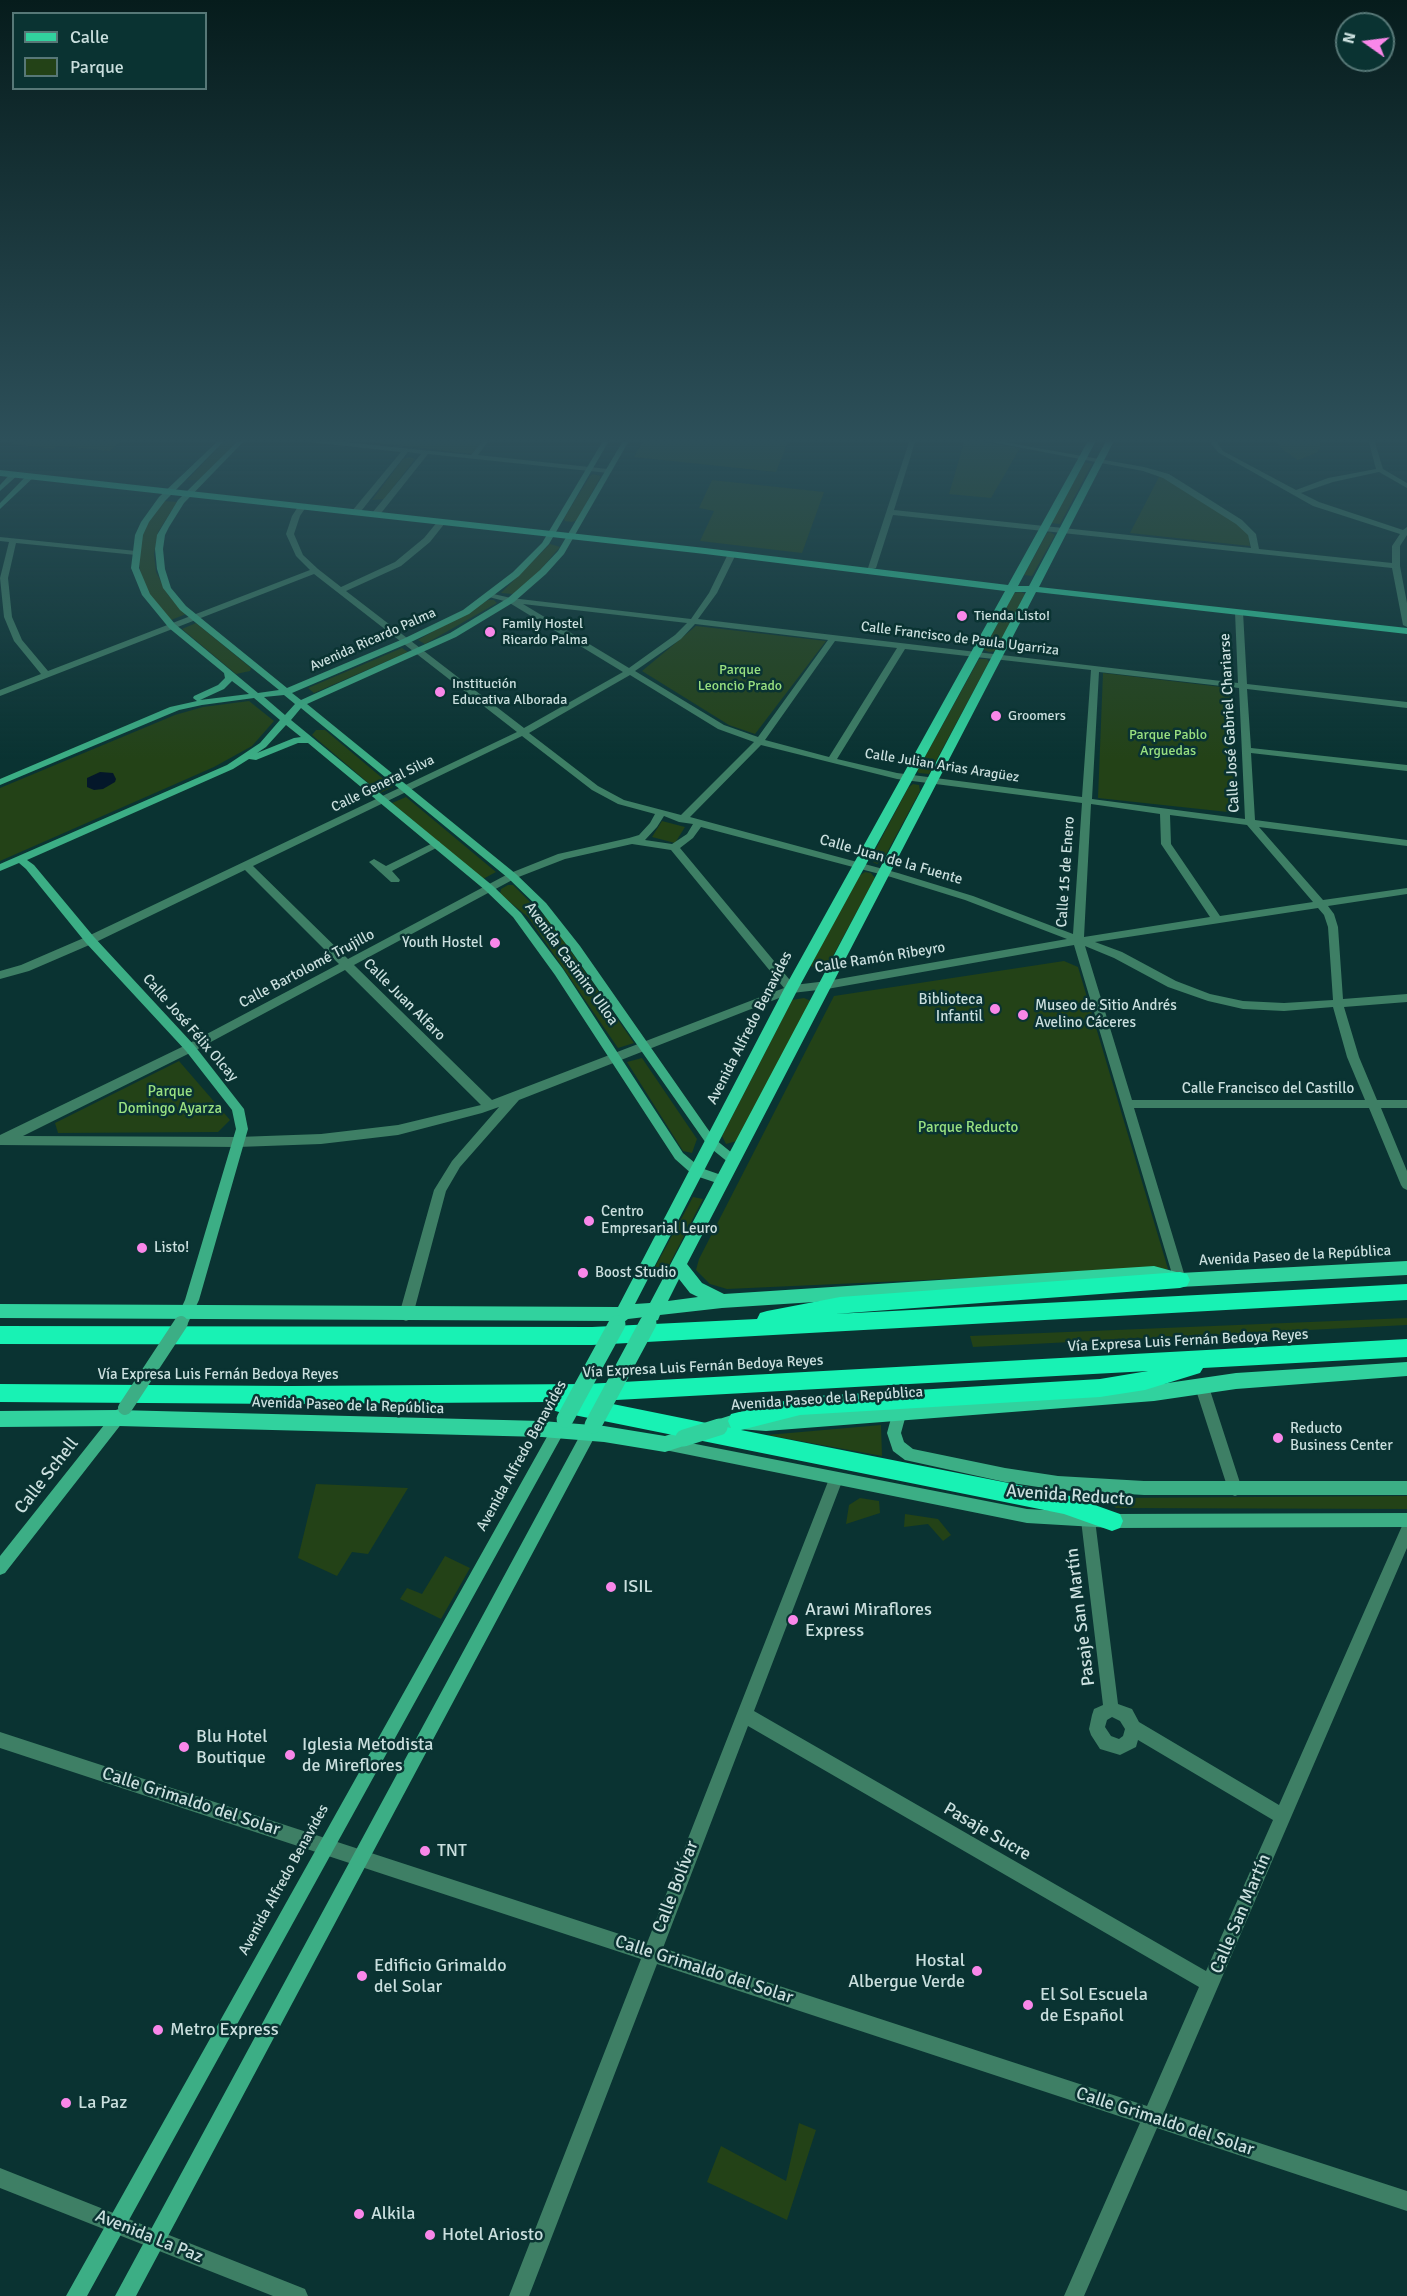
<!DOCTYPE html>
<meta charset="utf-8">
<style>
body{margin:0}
#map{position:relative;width:1407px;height:2296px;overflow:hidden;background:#0a3332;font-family:Signika,sans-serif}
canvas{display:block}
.legend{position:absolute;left:12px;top:12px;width:195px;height:78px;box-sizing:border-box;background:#0a3332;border:2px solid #577877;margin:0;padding:8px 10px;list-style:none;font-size:18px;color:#cadfde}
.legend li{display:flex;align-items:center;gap:12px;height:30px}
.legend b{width:30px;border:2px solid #577877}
.north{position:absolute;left:1335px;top:12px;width:60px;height:60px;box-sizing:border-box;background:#0a3332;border:2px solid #577877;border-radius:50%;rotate:284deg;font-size:16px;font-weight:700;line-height:24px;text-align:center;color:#cadfde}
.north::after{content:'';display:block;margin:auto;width:21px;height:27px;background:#f987e9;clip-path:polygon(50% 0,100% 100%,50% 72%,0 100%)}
</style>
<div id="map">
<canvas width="1407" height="2296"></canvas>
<ul class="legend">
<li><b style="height:8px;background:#31d29e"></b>Calle</li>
<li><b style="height:16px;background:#234217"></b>Parque</li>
</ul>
<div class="north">N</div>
</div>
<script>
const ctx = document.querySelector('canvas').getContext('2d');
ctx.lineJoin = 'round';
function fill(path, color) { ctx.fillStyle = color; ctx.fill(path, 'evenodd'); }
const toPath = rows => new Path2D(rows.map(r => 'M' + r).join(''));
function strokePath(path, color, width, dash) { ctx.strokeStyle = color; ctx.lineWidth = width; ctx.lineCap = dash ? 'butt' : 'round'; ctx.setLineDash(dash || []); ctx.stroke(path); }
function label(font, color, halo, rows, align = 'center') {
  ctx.font = font + ' Signika,sans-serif'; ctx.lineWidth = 5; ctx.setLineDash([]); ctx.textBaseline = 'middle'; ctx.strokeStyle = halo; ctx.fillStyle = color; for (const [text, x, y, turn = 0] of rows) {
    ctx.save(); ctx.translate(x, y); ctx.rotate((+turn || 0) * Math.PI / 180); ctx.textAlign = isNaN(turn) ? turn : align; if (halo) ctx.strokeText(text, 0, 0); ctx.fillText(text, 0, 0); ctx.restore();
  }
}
fill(toPath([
 [18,439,94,439,121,441,110,451,57,446,53,449,11,444],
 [226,439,240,439,201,480,187,480],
 [372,439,483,439,472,454,369,442],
 [644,439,789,439,776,472,634,457],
 [965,439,1020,448,991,498,949,494],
 [1275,439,1320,439,1320,448,1316,453,1298,460,1282,449],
 [410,457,415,459,384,499,372,500,403,459],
 [1085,462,1092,464,1060,524,1050,523],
 [593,474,601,476,577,520,572,522,565,521,564,518,590,476],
 [1160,475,1237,523,1249,535,1250,546,1130,533],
 [712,480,824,492,802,553,700,541,714,511,699,508],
 [164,501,177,502,158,532,154,554,156,572,168,595,186,614,171,620,149,594,141,577,139,561,142,536,148,523],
 [1050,532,1055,535,1032,576,1024,575,1047,533],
 [550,544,560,547,535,576,513,594,501,593],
 [1021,592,1025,594,996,651,989,652,984,650,1013,593],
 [488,600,494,600,497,603,425,644,418,640],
 [196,623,251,668,250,671,236,674,182,629],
 [696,626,826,641,755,734,729,725,642,671],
 [402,648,408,652,314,693,308,688],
 [979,659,987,659,989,662,929,774,919,773,917,771],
 [1103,673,1230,688,1237,813,1098,798],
 [249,701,274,721,252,746,214,767,0,861,0,788,175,715,203,707],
 [316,730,325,730,393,787,380,793,312,735],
 [913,784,919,785,920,791,883,860,877,864,873,862,872,856,908,788],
 [406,797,496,872,483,879,392,803],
 [662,821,685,827,675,843,652,837],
 [865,872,871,873,875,878,827,967,823,971,815,969,810,965,859,876],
 [508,885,513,885,552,924,634,1043,618,1048,528,917,500,894,501,889],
 [1064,961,1078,967,1168,1269,727,1289,710,1284,696,1270,699,1259,834,996],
 [804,998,811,1001,737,1141,726,1144,722,1136,792,1000],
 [642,1058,697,1139,692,1153,683,1151,627,1062],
 [179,1061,230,1120,218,1132,58,1133,55,1123],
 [693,1197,703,1199,663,1277,649,1278],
 [1407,1318,1407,1325,973,1347,970,1336],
 [881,1425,882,1456,767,1435],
 [316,1484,408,1488,368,1554,352,1552,337,1576,298,1558],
 [1407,1496,1407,1509,1116,1508,1103,1498],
 [860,1498,879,1501,880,1513,846,1524,849,1505],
 [905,1514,938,1519,951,1535,943,1541,928,1524,904,1527],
 [445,1556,470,1568,441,1619,400,1599,407,1588,422,1594],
 [799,2123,816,2130,787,2220,707,2182,721,2146,786,2181]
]), '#234217');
fill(toPath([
 [100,772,113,773,116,779,115,782,103,789,94,790,87,787,87,778]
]), '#04172a');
fill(toPath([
 [296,439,315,439,471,455,484,439,490,439,478,455,608,469,612,471,608,473,428,454,378,517,372,517,372,513,421,454,408,452,358,515,355,515,351,513,352,511,401,452,299,441,296,439],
 [910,439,916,439,894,510,1251,548,1248,535,1236,524,1163,478,1143,471,975,439,987,439,1144,467,1169,474,1242,520,1256,534,1259,549,1392,563,1392,546,1400,534,1313,506,1219,453,1211,444,1212,439,1218,439,1218,444,1223,451,1296,490,1328,478,1376,469,1368,439,1374,439,1383,469,1407,483,1407,488,1379,472,1333,482,1301,493,1319,502,1403,530,1407,527,1407,535,1400,546,1400,566,1407,603,1407,627,1403,625,1392,568,893,515,876,568,869,570,868,568,910,439],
 [299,505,306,507,300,516,294,534,303,555,318,569,341,587,395,562,424,538,438,521,444,521,445,523,430,542,401,566,346,591,524,728,623,672,508,602,489,597,489,593,511,598,691,619,709,593,727,556,731,554,735,556,717,593,698,619,1238,683,1235,612,1239,610,1243,612,1247,684,1407,702,1407,708,1247,689,1251,748,1407,765,1407,771,1251,753,1255,820,1407,840,1407,846,1259,827,1323,900,1407,888,1407,894,1328,906,1334,914,1338,927,1343,999,1407,994,1407,1002,1344,1007,1359,1057,1377,1100,1407,1100,1407,1108,1381,1108,1407,1171,1407,1190,1403,1188,1401,1185,1369,1108,1134,1108,1186,1280,1185,1284,1180,1285,1175,1284,1074,945,827,989,792,993,519,1100,460,1167,446,1191,413,1315,411,1319,406,1321,401,1319,399,1315,434,1190,452,1161,499,1107,482,1113,398,1135,321,1144,238,1147,0,1145,0,1135,186,1045,339,964,245,870,94,943,29,971,0,979,0,971,21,965,86,937,517,732,314,574,0,696,0,690,41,674,14,641,4,617,0,578,9,542,0,541,0,537,136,551,140,553,136,555,16,543,8,578,12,617,22,640,48,671,310,570,296,556,286,534,292,516,299,505],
 [523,604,687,623,675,635,629,668,523,604],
 [695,624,828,640,758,737,724,725,635,671,681,639,695,624],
 [835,641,897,648,829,757,765,740,835,641],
 [905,649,1091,670,1082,797,897,773,837,759,905,649],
 [1099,672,1239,688,1245,819,1092,799,1099,672],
 [630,675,718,729,754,742,681,815,624,800,598,786,529,733,630,675],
 [522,736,592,790,618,804,655,814,650,823,639,835,629,838,558,854,508,874,348,959,253,866,522,736],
 [761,745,897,779,1082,803,1073,934,973,896,898,873,690,817,761,745],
 [1091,804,1160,814,1161,844,1210,917,1084,937,1091,804],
 [1170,815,1247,825,1313,902,1220,916,1171,844,1170,815],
 [664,816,679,822,693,824,687,834,672,844,645,840,657,827,664,816],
 [701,827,891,877,965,900,1067,939,827,981,794,985,680,848,693,838,701,827],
 [632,844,671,850,784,988,492,1100,354,965,516,878,565,859,632,844],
 [1318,908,1324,915,1328,927,1333,1000,1284,1003,1243,1001,1210,994,1176,981,1122,952,1095,942,1318,908],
 [1085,946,1114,958,1168,987,1208,1001,1243,1009,1284,1011,1333,1007,1347,1057,1365,1100,1132,1100,1085,946],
 [345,970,481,1105,398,1125,321,1134,238,1137,23,1136,194,1051,345,970],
 [437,841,440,842,440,846,392,871,400,880,399,882,391,882,369,862,374,859,386,866,437,841],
 [1202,1381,1207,1383,1209,1387,1242,1489,1240,1494,1235,1496,1230,1494,1228,1489,1195,1387,1197,1383,1202,1381],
 [836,1472,841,1474,843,1479,754,1711,1206,1971,1273,1820,1138,1740,1136,1747,1120,1755,1100,1749,1091,1735,1089,1729,1092,1715,1094,1709,1103,1705,1081,1520,1083,1515,1088,1513,1093,1515,1095,1520,1118,1704,1132,1709,1139,1722,1279,1805,1402,1526,1407,1524,1407,1548,1164,2112,1407,2191,1407,2211,1157,2128,1084,2296,1064,2296,1140,2123,657,1964,529,2296,509,2296,641,1959,0,1748,0,1732,647,1943,829,1479,831,1474,836,1472],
 [1112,1717,1120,1721,1125,1729,1123,1736,1119,1739,1111,1736,1105,1727,1107,1720,1112,1717],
 [748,1726,1199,1987,1147,2106,663,1948,748,1726],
 [0,2168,305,2289,308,2296,273,2296,0,2188,0,2168]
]), '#3e7f65');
fill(toPath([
 [220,439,226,439,165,501,149,522,143,535,139,568,150,594,175,624,258,693,279,690,180,610,163,588,157,569,155,549,157,535,178,500,240,439,246,439,184,503,169,527,165,535,163,549,165,569,171,588,186,606,287,688,403,639,463,610,513,572,542,543,604,439,610,439,549,544,519,576,469,614,409,643,292,693,301,700,450,633,508,598,540,570,558,551,624,439,630,439,564,554,546,574,514,602,456,637,307,704,516,874,546,903,580,946,707,1128,716,1140,737,1157,739,1160,737,1163,729,1163,708,1146,572,952,538,907,508,878,301,708,291,720,493,886,521,913,563,969,683,1153,701,1168,727,1177,729,1180,727,1183,723,1185,693,1175,675,1159,555,975,513,917,485,890,308,743,298,743,256,760,249,759,233,769,27,860,34,865,94,937,194,1045,244,1109,248,1129,199,1300,188,1323,183,1325,178,1323,176,1319,185,1300,236,1129,232,1110,186,1051,86,943,26,869,19,863,0,871,0,864,227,765,260,743,280,720,254,698,202,705,179,710,0,785,0,779,170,707,197,701,193,698,194,696,218,685,225,678,224,673,169,628,142,595,131,568,135,535,141,522,159,497,220,439],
 [232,681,249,694,200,700,224,689,232,681],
 [284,695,295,704,285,715,264,697,284,695],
 [286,725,301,737,294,738,257,753,266,747,286,725],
 [12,472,19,474,0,491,0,485,12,472],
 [28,474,35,476,0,509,0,503,28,474],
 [900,1405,905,1407,907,1411,901,1433,904,1442,913,1449,1005,1468,1058,1476,1144,1481,1407,1481,1407,1495,1144,1495,1058,1490,1005,1482,905,1460,893,1451,887,1433,893,1411,895,1407,900,1405],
 [121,1408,126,1410,128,1414,126,1418,5,1573,0,1575,0,1556,116,1410,121,1408],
 [558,1424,563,1426,565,1430,563,1434,87,2296,66,2296,553,1426,558,1424],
 [589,1427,594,1428,596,1433,594,1438,136,2296,115,2296,584,1428,589,1427],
 [665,1438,1027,1509,1112,1514,1407,1513,1407,1527,1112,1528,1027,1523,665,1450,660,1449,658,1444,660,1439,665,1438]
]), '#3cae85');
fill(toPath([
 [1089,439,1097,439,1018,586,1029,586,1107,439,1115,439,1039,587,1407,628,1407,634,1036,592,687,1264,702,1283,724,1294,1154,1266,1180,1273,1407,1261,1407,1275,1180,1287,1154,1280,722,1308,660,1315,658,1320,652,1322,645,1317,628,1319,620,1325,613,1321,0,1318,0,1304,618,1307,784,989,1005,591,705,554,0,476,0,470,705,548,1008,585,1089,439],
 [1015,592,1026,592,650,1303,635,1304,798,989,1015,592],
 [679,1279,690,1293,698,1297,668,1301,679,1279],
 [1407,1362,1407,1376,1236,1389,1154,1401,766,1431,738,1429,719,1435,713,1433,710,1427,713,1421,738,1413,766,1415,1154,1385,1236,1373,1407,1362],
 [118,1410,542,1421,604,1426,665,1436,684,1430,690,1432,693,1438,690,1444,665,1452,604,1442,542,1437,118,1426,0,1427,0,1411,118,1410]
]), '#31d29e');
fill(toPath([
 [1180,1272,1187,1274,1190,1280,1187,1286,1180,1288,835,1314,1407,1284,1407,1300,592,1345,0,1344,0,1326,592,1327,757,1319,760,1313,767,1311,840,1297,1180,1272],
 [1407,1339,1407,1357,1203,1368,1200,1373,1145,1390,1100,1397,800,1415,741,1430,1064,1494,1120,1514,1123,1521,1120,1528,1112,1531,1064,1514,559,1412,552,1410,549,1402,291,1404,0,1402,0,1384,291,1386,586,1384,1407,1339],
 [1148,1371,1100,1379,800,1397,731,1414,728,1421,731,1428,598,1401,1148,1371]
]), '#18f2b4');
strokePath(toPath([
 [125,1408,181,1323]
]), '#3cae85', 14);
strokePath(toPath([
 [565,1419,617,1324],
 [593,1425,648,1323],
 [684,1438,719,1427]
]), '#31d29e', 17);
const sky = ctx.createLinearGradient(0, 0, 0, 760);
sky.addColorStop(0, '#061c1c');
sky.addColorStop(0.58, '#2d505a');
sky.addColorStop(1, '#2d505a00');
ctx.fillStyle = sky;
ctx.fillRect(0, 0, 1407, 760);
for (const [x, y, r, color] of [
 [962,616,6,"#f987e9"],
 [490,632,6,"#f987e9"],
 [440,692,6,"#f987e9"],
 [996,716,6,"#f987e9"],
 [495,943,6,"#f987e9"],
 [995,1009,6,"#f987e9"],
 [1023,1015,6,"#f987e9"],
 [589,1221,6,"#f987e9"],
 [142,1248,6,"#f987e9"],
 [583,1273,6,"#f987e9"],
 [1278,1438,6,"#f987e9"],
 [611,1587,6,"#f987e9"],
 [793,1620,6,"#f987e9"],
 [184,1747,6,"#f987e9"],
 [290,1755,6,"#f987e9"],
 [425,1851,6,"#f987e9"],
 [977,1971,6,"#f987e9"],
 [362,1976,6,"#f987e9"],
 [1028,2005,6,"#f987e9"],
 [158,2030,6,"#f987e9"],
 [66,2103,6,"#f987e9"],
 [359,2214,6,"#f987e9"],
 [430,2235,6,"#f987e9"]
]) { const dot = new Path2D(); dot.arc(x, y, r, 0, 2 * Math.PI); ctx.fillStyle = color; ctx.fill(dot); strokePath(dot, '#0a3332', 2); }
label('14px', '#cadfde', '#0a3332', [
 ["Tienda Listo!",974,616],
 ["Family Hostel",502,624],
 ["Ricardo Palma",502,640],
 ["Institución",452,684],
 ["Educativa Alborada",452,700],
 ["Groomers",1008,716]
], 'left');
label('14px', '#cadfde', '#0a3332', [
 ["Calle Francisco de Paula Ugarriza",960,639,7],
 ["Avenida Ricardo Palma",373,640,-24],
 ["Calle Julian Arias Aragüez",942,766,9],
 ["Calle General Silva",383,784,-26]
]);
label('14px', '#99e080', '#0a3332', [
 ["Parque",740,670],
 ["Leoncio Prado",740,686],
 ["Parque Pablo",1168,735],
 ["Arguedas",1168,751]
]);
label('15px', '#cadfde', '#0a3332', [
 ["Calle José Gabriel Chariarse",1230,723,-93],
 ["Calle Juan de la Fuente",891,860,16],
 ["Calle 15 de Enero",1066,872,-86],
 ["Calle Ramón Ribeyro",880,958,-9],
 ["Avenida Casimiro Ulloa",571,964,54],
 ["Calle Bartolomé Trujillo",307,969,-28],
 ["Calle Juan Alfaro",404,1000,45],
 ["Calle José Félix Olcay",190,1028,49],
 ["Avenida Alfredo Benavides",750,1028,-63],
 ["Calle Francisco del Castillo",1268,1089],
 ["Avenida Paseo de la República",1295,1256,-3],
 ["Vía Expresa Luis Fernán Bedoya Reyes",1188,1341,-3],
 ["Vía Expresa Luis Fernán Bedoya Reyes",703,1367,-3],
 ["Vía Expresa Luis Fernán Bedoya Reyes",218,1375],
 ["Avenida Paseo de la República",827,1399,-4],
 ["Avenida Paseo de la República",348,1406,2],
 ["Avenida Alfredo Benavides",522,1456,-61],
 ["Avenida Alfredo Benavides",284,1880,-61]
]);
label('15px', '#cadfde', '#0a3332', [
 ["Youth Hostel",483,943,"right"],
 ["Biblioteca",983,1000,"right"],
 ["Infantil",983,1017,"right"],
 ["Museo de Sitio Andrés",1035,1006],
 ["Avelino Cáceres",1035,1023],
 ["Centro",601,1212],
 ["Empresarial Leuro",601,1229],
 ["Listo!",154,1248],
 ["Boost Studio",595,1273],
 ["Reducto",1290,1429],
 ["Business Center",1290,1446]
], 'left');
label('15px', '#99e080', '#0a3332', [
 ["Parque",170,1092],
 ["Domingo Ayarza",170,1109],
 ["Parque Reducto",968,1128]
]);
label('18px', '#cadfde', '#0a3332', [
 ["Calle Schell",47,1476,-52],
 ["Avenida Reducto",1070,1496,4],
 ["Pasaje San Martín",1081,1617,-97],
 ["Calle Grimaldo del Solar",191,1802,18],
 ["Pasaje Sucre",987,1832,30],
 ["Calle Bolívar",676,1887,-69],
 ["Calle San Martín",1241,1914,-67],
 ["Calle Grimaldo del Solar",704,1970,18],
 ["Calle Grimaldo del Solar",1165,2122,18],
 ["Avenida La Paz",149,2237,22]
]);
label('18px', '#cadfde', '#0a3332', [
 ["ISIL",623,1587],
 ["Arawi Miraflores",805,1610],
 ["Express",805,1631],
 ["Blu Hotel",196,1737],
 ["Boutique",196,1758],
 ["Iglesia Metodista",302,1745],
 ["de Mireflores",302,1766],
 ["TNT",437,1851],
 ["Hostal",965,1961,"right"],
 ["Albergue Verde",965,1982,"right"],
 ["Edificio Grimaldo",374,1966],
 ["del Solar",374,1987],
 ["El Sol Escuela",1040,1995],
 ["de Español",1040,2016],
 ["Metro Express",170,2030],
 ["La Paz",78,2103],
 ["Alkila",371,2214],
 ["Hotel Ariosto",442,2235]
], 'left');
</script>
